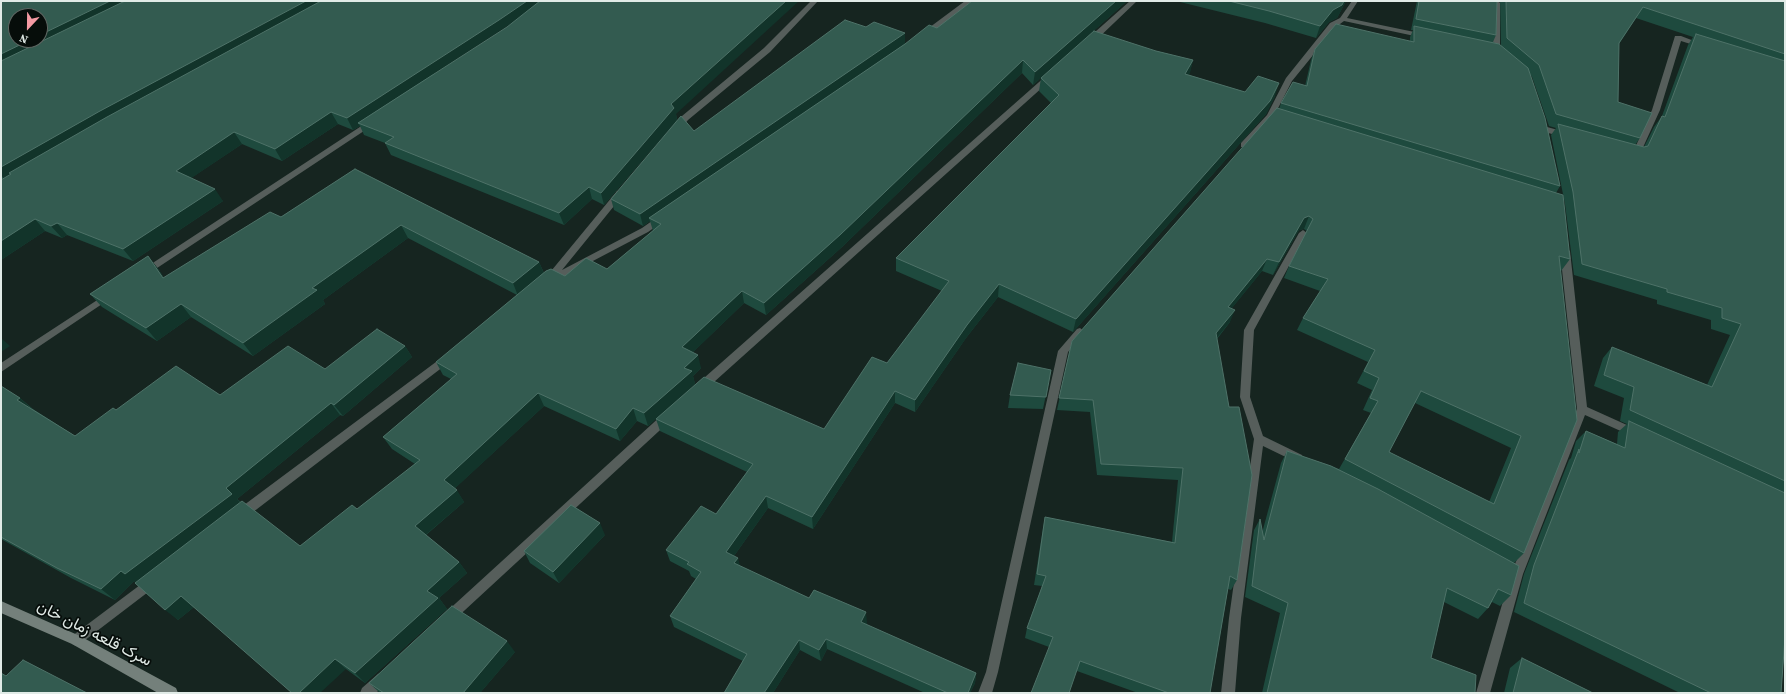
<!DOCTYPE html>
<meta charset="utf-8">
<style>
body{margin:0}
#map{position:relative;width:1786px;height:694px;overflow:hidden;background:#162520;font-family:"Source Serif 4",serif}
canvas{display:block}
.frame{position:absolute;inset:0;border:2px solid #e1ebe7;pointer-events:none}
.north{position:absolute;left:8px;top:8px;width:40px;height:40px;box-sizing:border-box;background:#060d0a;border:1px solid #5e6662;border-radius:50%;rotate:202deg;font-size:11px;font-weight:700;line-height:16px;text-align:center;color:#e1ebe7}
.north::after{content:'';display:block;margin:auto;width:14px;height:18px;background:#f49aa3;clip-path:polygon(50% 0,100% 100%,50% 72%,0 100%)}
</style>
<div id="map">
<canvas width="1786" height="694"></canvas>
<div class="frame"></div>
<div class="north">N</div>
</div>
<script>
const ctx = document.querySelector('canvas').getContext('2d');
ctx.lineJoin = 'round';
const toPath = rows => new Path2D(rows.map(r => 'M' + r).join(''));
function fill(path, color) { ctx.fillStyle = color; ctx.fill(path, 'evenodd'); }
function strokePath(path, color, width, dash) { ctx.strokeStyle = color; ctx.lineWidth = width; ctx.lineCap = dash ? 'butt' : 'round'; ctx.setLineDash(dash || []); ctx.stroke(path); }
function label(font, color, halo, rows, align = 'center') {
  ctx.font = font + ' "Source Serif 4",Vazirmatn,serif'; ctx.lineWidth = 3.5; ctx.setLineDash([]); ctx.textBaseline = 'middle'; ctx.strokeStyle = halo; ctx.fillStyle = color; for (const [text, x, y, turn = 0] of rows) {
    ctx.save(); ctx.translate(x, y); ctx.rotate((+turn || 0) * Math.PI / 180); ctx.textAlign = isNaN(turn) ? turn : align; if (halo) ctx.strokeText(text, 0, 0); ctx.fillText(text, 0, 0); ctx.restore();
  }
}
fill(toPath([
 [811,1,818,1,770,52,688,120,678,132,672,132,671,130,682,116,764,48,811,1],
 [965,1,972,1,928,37,922,37,922,33,965,1],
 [1130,1,1137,1,1092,44,1086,44,1086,40,1130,1],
 [1352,1,1358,1,1347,18,1424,34,1428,36,1424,38,1344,21,1336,27,1292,81,1273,118,1247,147,1241,147,1241,143,1267,115,1286,78,1330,23,1340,18,1352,1],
 [1487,1,1498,1,1500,3,1500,51,1496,53,1492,51,1493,4,1487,1],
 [1675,36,1681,36,1707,46,1703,48,1681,41,1660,110,1640,154,1639,156,1633,156,1627,152,1628,150,1634,150,1652,110,1675,36],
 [1047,75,1053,75,1054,77,704,391,696,391,695,388,696,385,1047,75],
 [369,121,372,121,376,123,148,274,142,274,140,272,142,270,369,121],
 [1541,127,1547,127,1569,133,1570,135,1569,137,1563,137,1541,131,1541,127],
 [620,190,623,191,624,193,623,195,562,270,642,228,659,216,665,216,666,218,665,220,648,232,553,282,547,282,545,280,547,276,617,191,620,190],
 [1303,230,1307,233,1254,330,1250,397,1263,436,1302,455,1303,458,1302,461,1298,463,1263,446,1241,618,1235,693,1221,693,1229,618,1254,439,1240,397,1244,330,1299,233,1303,230],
 [1565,248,1570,251,1587,407,1638,430,1639,433,1638,436,1634,437,1585,415,1523,574,1490,693,1476,693,1511,574,1577,409,1560,251,1565,248],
 [108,293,111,294,113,296,111,298,1,372,1,363,108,293],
 [1080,328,1085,332,1068,352,998,672,992,693,978,693,986,672,1058,351,1077,329,1080,328],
 [448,353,452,354,453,357,452,360,244,519,240,520,236,519,234,515,236,511,448,353],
 [667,413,671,414,672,417,671,420,452,622,448,624,444,622,442,618,444,614,663,414,667,413],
 [152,576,156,578,158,582,156,586,80,644,76,646,72,644,70,640,72,636,152,576],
 [383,672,388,674,389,678,388,682,376,693,360,693,362,688,378,674,383,672]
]), '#565e5b');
fill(toPath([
 [1,601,80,636,176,688,178,693,158,693,72,644,1,613,1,601]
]), '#74807b');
fill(toPath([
 [1,1,676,114,677,120,604,205,592,199,564,225,391,155,385,143,364,135,360,126,353,130,338,124,282,161,242,144,191,178,223,201,133,261,67,235,62,238,45,231,1,260],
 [1127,1,1033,85,1022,73,842,247,766,315,744,303,692,353,701,368,693,376,695,384,648,426,637,421,620,441,544,406,455,488,464,502,426,535,459,562,467,573,439,598,447,609,365,683,346,669,194,607,178,620,134,581,115,600,71,578,1,539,1,386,20,398,33,409,75,436,116,410,220,395,325,369,405,346,412,357,343,416,340,415,237,499,241,502,300,546,357,509,415,464,392,449,383,437,451,379,443,375,436,362,517,295,408,238,323,300,325,304,253,356,191,317,157,341,102,307,90,294,148,256,159,270,164,278,281,217,355,169,539,262,544,273,565,276,607,269,653,231,650,221,643,226,614,210,611,199,694,131,905,44,937,28],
 [1176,1,1346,1,1337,18,1329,22,1316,38,1265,23],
 [1417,1,1497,1,1496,35,1493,42,1501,46,1500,1,1785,1,1785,652,1784,651,1781,693,1680,693,1514,612,1524,574,1569,460,1571,458,1576,441,1586,431,1617,444,1618,432,1627,424,1620,421,1624,398,1594,386,1603,358,1612,347,1707,385,1730,335,1711,329,1711,320,1657,304,1657,300,1574,275,1565,204,1551,135,1556,128,1549,126,1532,77,1530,74,1560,186,1556,193,1570,259,1561,271,1560,271,1524,553,1514,563,1511,595,1500,606,1492,602,1488,608,1478,619,1444,602,1431,658,1475,693,1262,693,1280,613,1245,597,1254,530,1260,519,1262,533,1281,463,1287,451,1339,469,1371,413,1363,410,1372,390,1357,383,1368,362,1297,330,1303,318,1320,291,1284,278,1289,266,1307,231,1304,229,1299,230,1273,275,1262,271,1231,309,1230,322,1217,339,1237,580,1231,590,1228,589,1210,693,1138,693,1077,671,1049,647,1025,638,1027,628,1042,586,1034,585,1043,528,1045,517,1172,542,1178,480,1097,475,1090,412,1057,410,1072,341,1279,109,1281,103,1305,86,1311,60,1315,49,1410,41,1410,37,1413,30,1411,30],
 [1636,18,1693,37,1688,45,1662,116,1654,127,1644,147,1635,145,1640,138,1618,102,1619,44],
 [1415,403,1511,448,1489,502,1389,452],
 [1156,51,1193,60,1189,75,1245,92,1275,96,1266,114,1073,332,998,297,966,338,915,412,895,403,813,529,768,508,734,556,740,566,809,598,867,623,866,625,976,673,975,683,970,693,925,693,827,649,821,661,800,650,773,693,724,693,743,661,674,627,670,616,696,579,691,576,689,571,670,561,666,550,716,514,747,472,660,431,656,419,824,429,887,363,942,291,896,271,896,258,1051,103,1039,91,1041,78],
 [1051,370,1043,409,1008,408,1010,395],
 [605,535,559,583,530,563,524,551],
 [515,652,480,693,380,693,369,683],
 [1522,658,1593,693,1504,693,1510,668]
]), '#1e4a3e');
fill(toPath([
 [110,1,141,1,1,70,1,54,30,40,40,40,40,35],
 [306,1,333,1,11,174,9,173,13,178,7,182,1,175,1,167,100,111],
 [527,1,546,1,358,123,360,126,353,130,347,118],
 [786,1,799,1,676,114,677,120,604,205,601,193,671,104],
 [1116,1,1127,1,1033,85,1035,72],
 [1344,1,1346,1,1337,18,1329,22,1316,38,1320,26,1333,10],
 [905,33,905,44,649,218,650,221,643,226,640,214],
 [1023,60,1022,73,842,247,766,315,764,303],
 [1193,60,1190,73,1182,87,1185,74],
 [1279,83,1275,96,1266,114,1073,332,1076,319],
 [331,112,338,124,282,161,275,149],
 [234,132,242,144,184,183,176,171],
 [589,187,592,199,564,225,559,213],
 [215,189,223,201,133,261,123,249],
 [1309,216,1304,229,1299,230,1273,275,1279,262,1304,218],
 [35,219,45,231,1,260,1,241],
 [57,223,67,235,62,238,51,226],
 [401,225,408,238,323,300,325,304,253,356,243,343,312,288],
 [148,256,159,270,173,292,163,278],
 [1267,259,1262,271,1223,319,1228,307],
 [539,262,545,276,518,296,513,283],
 [999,284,998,297,966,338,915,412,915,400,967,325],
 [742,291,744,303,685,360,682,347],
 [181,304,191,317,157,341,146,328],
 [1235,310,1230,322,1211,345,1216,333],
 [1,338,10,346,1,352],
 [405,346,412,357,343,416,334,405],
 [698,355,701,368,693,376,695,384,648,426,644,413,684,368],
 [895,391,895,403,813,529,812,517],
 [538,393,544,406,451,492,444,480],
 [20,398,33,410,17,400],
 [331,403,340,415,237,499,243,505,138,584,134,581,115,600,101,589,121,571,226,488],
 [633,408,637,421,620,441,616,429],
 [457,490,464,502,423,537,415,526],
 [766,496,768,508,729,563,726,552],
 [600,523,605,535,559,583,553,572],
 [738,558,741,569,734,563],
 [459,562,467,573,439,598,447,609,365,683,355,673,427,591],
 [181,596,194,607,178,620,165,610],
 [866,612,867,623,862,633,861,622],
 [826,639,827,649,821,661,819,650],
 [799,640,800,650,773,693,764,693],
 [507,641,515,652,480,693,463,693],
 [335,659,346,669,320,693,299,693],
 [976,673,975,683,970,693,968,693]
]), '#12342a');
const building = toPath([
 [1,1,110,1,40,35,40,16,16,16,16,40,30,40,1,54,1,1],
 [125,1,306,1,100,111,1,167,1,61,125,1],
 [321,1,527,1,499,20,347,118,331,112,275,149,234,132,176,171,215,189,123,249,57,223,51,226,35,219,1,241,1,180,11,174,9,173,107,117,321,1],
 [540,1,786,1,671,104,674,108,601,193,589,187,559,213,385,143,394,137,358,123,507,27,540,1],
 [972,1,1116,1,1035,72,1023,60,841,234,764,303,742,291,682,347,698,355,684,368,692,371,644,413,633,408,616,429,538,393,444,480,457,490,415,526,459,562,427,591,438,598,355,673,335,659,299,693,292,693,181,596,165,610,135,583,242,501,300,546,352,505,357,509,420,460,383,437,457,374,436,362,546,271,551,269,565,276,586,258,607,269,661,224,649,218,905,44,929,25,937,28,972,1],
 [1229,1,1344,1,1342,5,1333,10,1320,26,1269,11,1229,1],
 [1419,1,1497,1,1496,35,1416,19,1419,1],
 [1506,1,1785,1,1785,54,1643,7,1619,43,1618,102,1652,113,1640,138,1556,114,1539,65,1507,38,1506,1],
 [845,20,866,27,874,22,905,33,640,214,611,199,681,116,694,131,845,20],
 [1336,24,1414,42,1414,26,1499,44,1528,68,1545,118,1560,186,1281,103,1293,82,1307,86,1315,49,1336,24],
 [1094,31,1156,51,1193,60,1185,74,1245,92,1258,76,1279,83,1270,101,1076,319,999,284,967,325,915,400,895,391,812,517,766,496,726,552,738,558,734,563,809,598,814,590,866,612,861,622,976,673,968,693,948,693,826,639,819,650,799,640,764,693,724,693,747,654,670,616,701,572,687,564,689,562,666,550,701,506,716,514,753,464,656,419,704,377,824,429,872,357,887,363,949,281,896,258,1059,95,1041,78,1094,31],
 [1696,34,1785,61,1785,481,1630,410,1634,387,1604,375,1612,347,1712,387,1741,324,1722,318,1722,308,1667,292,1667,289,1582,264,1573,192,1558,124,1644,147,1648,146,1662,116,1665,117,1696,34],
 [1277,108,1563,195,1570,259,1559,256,1577,420,1524,553,1345,459,1378,401,1370,398,1379,378,1364,371,1375,350,1303,318,1328,279,1289,266,1313,219,1309,216,1304,218,1279,262,1267,259,1228,307,1235,310,1216,333,1229,407,1239,407,1252,475,1237,580,1230,576,1210,693,1169,693,1080,661,1069,693,1031,693,1053,637,1027,628,1046,576,1037,574,1045,517,1175,543,1183,468,1101,464,1093,400,1059,398,1072,341,1277,108],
 [1421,391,1521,436,1494,504,1389,452,1421,391],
 [355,169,539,262,513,283,401,225,312,288,317,290,243,343,181,304,146,328,90,294,148,256,163,278,270,212,281,217,355,169],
 [377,329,405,346,334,405,331,403,226,488,232,494,125,574,121,571,101,589,57,568,1,537,1,386,20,398,17,400,75,436,113,408,116,410,176,366,220,395,288,346,325,369,377,329],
 [1018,363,1051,370,1046,397,1010,395,1018,363],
 [1629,421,1785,493,1785,637,1781,693,1711,693,1524,603,1534,565,1579,449,1579,453,1586,431,1625,448,1629,421],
 [1287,451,1331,466,1378,489,1519,566,1511,595,1498,589,1488,608,1447,588,1431,658,1476,675,1475,693,1267,693,1288,603,1252,586,1260,519,1264,540,1287,451],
 [571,505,600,523,553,572,524,551,571,505],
 [452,606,507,641,463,693,384,693,369,683,452,606],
 [1522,658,1593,693,1513,693,1522,658],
 [23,660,87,693,1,693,1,673,6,676,23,660]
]);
fill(building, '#335b50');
strokePath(building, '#4e7268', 1);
label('16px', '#e1ebe7', '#060d0a', [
 ["سرک قلعه زمان خان",94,634,27]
]);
</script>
